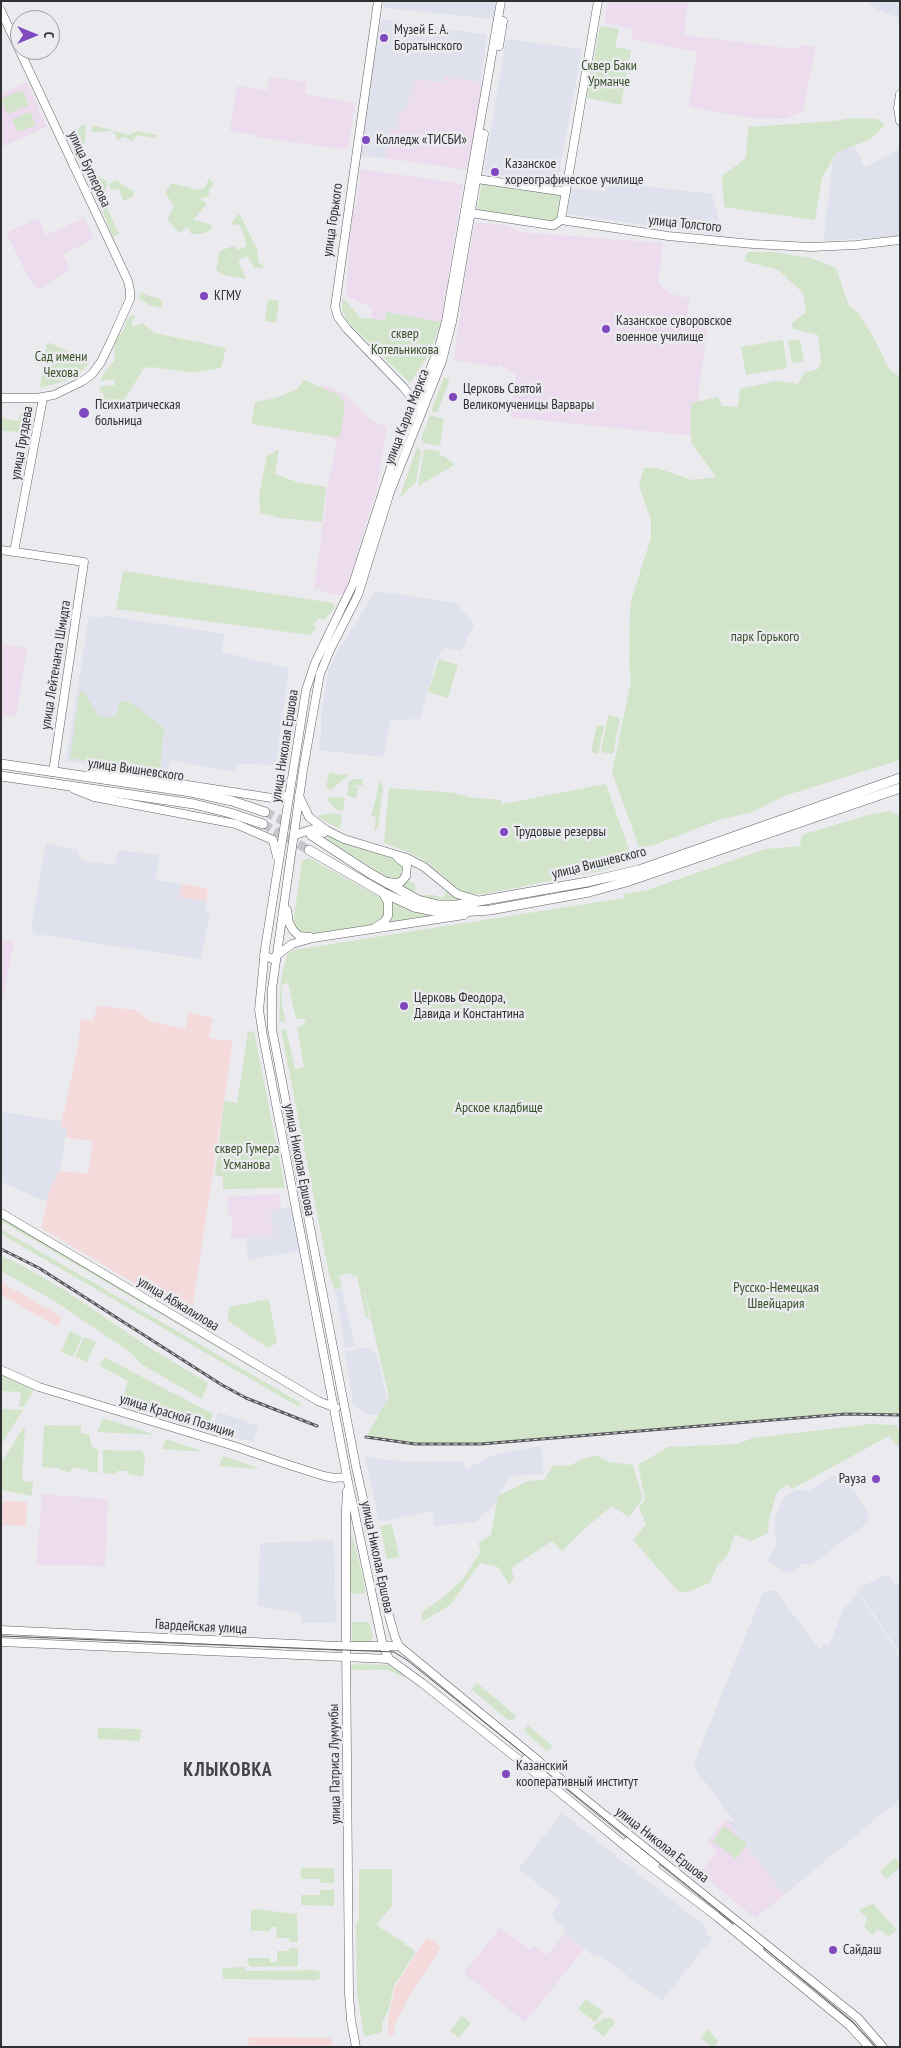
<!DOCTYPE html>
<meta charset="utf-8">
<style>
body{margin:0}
#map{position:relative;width:901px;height:2048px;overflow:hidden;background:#ebebef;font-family:"PT Sans Narrow",sans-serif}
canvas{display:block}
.frame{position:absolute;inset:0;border:2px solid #2f3031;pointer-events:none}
.north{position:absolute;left:10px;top:10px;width:50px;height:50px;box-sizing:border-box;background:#ebebef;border:1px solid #a0a0a3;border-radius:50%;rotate:90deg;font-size:14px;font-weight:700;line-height:20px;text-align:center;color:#2f3031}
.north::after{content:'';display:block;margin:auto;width:18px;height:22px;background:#8149c0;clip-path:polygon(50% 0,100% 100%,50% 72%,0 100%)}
</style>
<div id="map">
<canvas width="901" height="2048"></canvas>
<div class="frame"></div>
<div class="north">С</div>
</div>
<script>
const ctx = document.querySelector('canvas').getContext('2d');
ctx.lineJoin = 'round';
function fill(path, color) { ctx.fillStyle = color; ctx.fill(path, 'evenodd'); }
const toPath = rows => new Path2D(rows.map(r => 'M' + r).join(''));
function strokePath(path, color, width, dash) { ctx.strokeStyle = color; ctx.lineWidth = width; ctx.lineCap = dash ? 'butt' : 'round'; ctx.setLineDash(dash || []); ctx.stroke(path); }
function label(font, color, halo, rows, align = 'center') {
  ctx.font = font + ' "PT Sans Narrow",sans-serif'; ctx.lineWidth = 5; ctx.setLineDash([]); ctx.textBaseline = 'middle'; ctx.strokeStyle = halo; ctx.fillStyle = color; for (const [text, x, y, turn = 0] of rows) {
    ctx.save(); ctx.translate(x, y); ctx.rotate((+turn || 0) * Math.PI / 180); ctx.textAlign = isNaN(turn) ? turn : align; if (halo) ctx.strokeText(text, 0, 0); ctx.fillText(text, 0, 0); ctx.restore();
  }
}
fill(toPath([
 [384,1,497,1,494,19,384,8],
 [867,1,900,1,900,18,877,10],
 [381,19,487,35,469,170,395,159,358,156],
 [506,39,582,49,557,184,484,173],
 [853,144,865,167,900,149,900,236,823,241,834,152],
 [610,182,712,194,723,236,567,214,571,188,605,191],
 [376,591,457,603,474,625,461,651,446,648,436,660,420,719,391,720,383,757,319,750,321,734,321,715,328,671,340,647],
 [102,615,225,634,222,652,289,668,276,765,240,764,234,772,170,760,167,775,66,761,89,616,101,618],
 [46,843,77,850,82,861,115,865,118,850,159,855,156,880,182,884,180,897,206,901,205,910,210,911,201,959,35,934,31,928],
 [3,1112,62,1121,61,1125,67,1129,60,1171,50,1189,47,1202,1,1182,1,1122],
 [291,1207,301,1251,248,1260,246,1238,274,1235,270,1211],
 [342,1289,355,1346,345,1348,335,1290],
 [370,1347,377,1355,391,1414,368,1415,353,1404,345,1351],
 [218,1412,259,1426,253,1442,211,1431],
 [541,1446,544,1474,509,1476,498,1499,488,1511,476,1522,434,1526,432,1511,379,1522,365,1456,377,1459,417,1462,463,1461,466,1469,496,1454],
 [834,1475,848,1483,867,1511,870,1521,812,1564,802,1564,789,1574,768,1561,776,1544,774,1521,783,1498,796,1490,810,1490],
 [334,1540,336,1622,302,1623,301,1613,258,1606,260,1543],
 [888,1574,896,1585,900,1583,900,1653,857,1589],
 [775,1590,819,1649,825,1644,829,1645,843,1610,858,1593,900,1656,900,1799,784,1895,726,1819,735,1822,693,1766,763,1592],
 [562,1813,708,1929,705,1933,712,1938,662,2001,599,1955,594,1956,564,1934,565,1927,554,1919,552,1913,560,1901,518,1869]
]), '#dfe1ec');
fill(toPath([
 [182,884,208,888,206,901,180,897],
 [98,1006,136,1010,152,1022,185,1029,189,1013,213,1018,209,1038,233,1041,191,1317,41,1228,50,1189,60,1171,88,1174,93,1141,66,1138,67,1129,61,1125,79,1041,80,1019,92,1021],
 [1,1282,62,1317,58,1327,1,1295],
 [1,1501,27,1502,26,1526,1,1525],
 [427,1937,441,1947,411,1993,394,2026,394,2035,388,2035,388,2019,395,1987],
 [249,2037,331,2038,333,2047,248,2047]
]), '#f5dadc');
fill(toPath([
 [608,1,688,1,684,35,794,49,802,45,816,47,803,111,785,119,753,118,689,107,697,52,631,39,632,29,604,23],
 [445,76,483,83,468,170,385,158,389,129,396,130,399,115,408,106,409,97,412,97,415,79,444,83],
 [270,77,307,82,306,94,355,103,348,150,257,137,257,135,230,131,237,86,267,90],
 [27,82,47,127,1,147,1,94],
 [361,169,463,184,441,322,386,312,385,320,371,319,372,308,346,296,352,213,354,207,356,207],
 [38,218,46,235,84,218,94,239,63,254,70,269,38,290,29,279,6,233],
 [475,222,505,225,520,232,663,243,658,283,671,294,690,298,687,319,705,321,708,323,693,436,510,417,516,374,498,364,498,367,454,360,464,283],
 [321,384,345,394,372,421,387,427,377,488,346,589,343,594,339,595,323,592,319,588,314,591,328,484,337,443,331,438,330,418],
 [1,644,27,648,16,716,4,714,2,726],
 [1,939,14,941,3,1000,1,1000],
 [280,1194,281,1209,270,1212,274,1235,231,1239,232,1218,228,1212,227,1197],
 [42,1494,108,1499,105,1566,36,1565],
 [726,1819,784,1895,755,1918,700,1873,717,1852,707,1842],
 [500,1928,531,1950,534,1946,547,1955,564,1934,584,1949,525,2022,464,1973]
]), '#ecdcee');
fill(toPath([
 [600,26,619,29,615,47,631,50,621,105,587,98],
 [22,90,29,105,7,114,1,99],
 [30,112,36,125,18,132,12,120],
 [853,118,877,119,885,125,871,139,836,153,822,178,815,220,724,207,722,176,746,158,748,127,834,121],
 [86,125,85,143,80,147,83,157,80,160,73,140,80,126],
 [92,125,129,135,138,131,158,135,154,138,137,135,132,141,125,137,118,140,113,131,92,132],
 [92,173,107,181,106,193,96,200,94,192,90,189,90,176],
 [209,178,214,184,209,190,209,196,200,199,207,204,193,220,210,224,212,229,202,234,191,234,188,227,179,233,167,219,174,207,165,192,172,183,198,190,205,188],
 [116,180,134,192,133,197,123,201,119,189,111,190,109,184],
 [482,181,562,195,557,218,555,222,477,212],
 [106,206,119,234,113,237,101,208],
 [239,213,257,249,258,261,265,268,254,268,248,256,238,260,246,279,224,275,216,270,220,251,233,246,239,250,247,246,240,225,231,224],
 [748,252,773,252,811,258,836,268,849,306,858,312,876,342,889,369,900,377,900,760,784,796,750,813,721,819,652,846,639,847,612,772,631,682,629,663,630,610,632,597,651,538,651,520,639,486,644,468,657,468,692,480,716,477,691,442,691,403,718,397,722,406,738,407,740,389,776,381,798,384,804,373,818,369,821,361,818,335,793,329,791,324,806,312,803,293,778,270,744,261],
 [141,292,146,295,158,298,163,303,161,308,149,305,139,298],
 [343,298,361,318,385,320,386,312,441,322,430,352,410,383,347,321,342,309],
 [268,299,279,301,276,323,265,321],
 [133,314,136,317,131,321,133,327,142,323,155,333,226,348,221,368,193,373,152,367,144,368,121,405,111,411,99,387,115,385,114,380,100,381,104,372,115,360,114,336,122,333,128,318],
 [800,339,804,361,792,363,788,341],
 [783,340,787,368,746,375,741,347],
 [47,342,88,359,89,363,83,370,65,381,40,388],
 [444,377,449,379,449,382,437,413,432,411,432,408],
 [304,380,339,395,345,405,340,438,251,424,255,402,276,398,297,389],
 [1,404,2,418,18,421,20,413,34,415,31,434,1,430],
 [430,415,444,419,440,446,424,443,421,439],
 [417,447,421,452,416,482,399,499],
 [279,449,275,474,297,482,326,487,322,522,281,518,260,513,259,495,267,456],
 [424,449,440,451,439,455,444,456,455,465,418,486],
 [123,571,333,603,335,608,324,620,320,618,313,624,316,628,310,635,116,609],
 [439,659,458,665,448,698,428,692],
 [80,690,85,694,98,715,112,718,117,714,119,701,130,702,164,728,160,773,70,758],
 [608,715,620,718,613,754,601,752],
 [597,725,604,726,598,754,591,752],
 [329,772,339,775,350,774,331,790,326,788],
 [355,779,363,779,362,786,354,785,353,789,354,786,358,787,356,798,347,796,349,781],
 [380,780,383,787,378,828,374,831,376,817,371,816,372,813],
 [606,784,633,861,601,871,484,894,473,894,461,891,422,859,405,851,384,843,389,788,457,793,458,795,466,795,466,797,501,800,502,804],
 [332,797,345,798,343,811,336,810,327,799],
 [889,811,900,816,900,1415,846,1414,481,1444,415,1444,366,1437,389,1397,363,1285,369,1318,366,1318,357,1276,352,1277,351,1273,339,1276,342,1287,335,1290,329,1274,281,1030,286,1029,295,1069,304,1067,297,1028,306,1022,305,1019,296,1019,288,983,282,984,282,1006,286,1023,279,1021,281,980,286,958,288,954,293,950,624,898,624,894,647,890,766,849,800,846,802,835,864,816],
 [331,813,342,815,340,829,316,816],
 [313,831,399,861,405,866,402,878,393,881],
 [309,858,383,899,387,913,379,924,314,935,299,933,293,923,302,861],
 [410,868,408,880,415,884,415,895,434,895,443,898,447,890,466,900,436,900,415,896,399,889],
 [390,902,418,912,440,915,386,923],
 [254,1031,285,1188,223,1189,223,1177,215,1175,224,1101,237,1103,248,1032],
 [1,1217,256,1366,254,1369,1,1221],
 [1,1229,301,1403,299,1407,1,1234],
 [1,1256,16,1262,66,1291,147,1346,208,1383,202,1399,141,1364,131,1353,53,1300,1,1271],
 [269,1299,277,1343,268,1348,228,1321,229,1307],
 [70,1331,82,1337,73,1357,61,1352],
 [84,1337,96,1342,87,1362,75,1357],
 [104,1357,213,1414,207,1432,121,1404,128,1381,100,1366],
 [1,1375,34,1389,24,1407,19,1406,21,1392,1,1391],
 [3,1409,23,1410,1,1445,1,1412],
 [103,1418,156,1435,97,1432],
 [871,1424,896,1425,900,1430,900,1444,897,1446,889,1436,792,1489,787,1484,777,1492,769,1520,768,1533,751,1541,735,1534,728,1555,717,1566,710,1583,687,1592,678,1591,633,1540,646,1524,639,1508,645,1499,638,1465,668,1447,737,1444,753,1438],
 [44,1425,81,1426,81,1433,89,1434,92,1447,98,1450,98,1473,89,1472,87,1469,72,1468,70,1472,62,1471,59,1468,42,1467],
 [23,1428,25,1428,22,1481,33,1482,32,1496,1,1490,1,1463],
 [166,1439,204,1452,162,1449],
 [103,1450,142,1451,145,1456,143,1476,129,1475,128,1471,117,1471,115,1474,103,1473],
 [595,1455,609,1462,633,1465,643,1498,629,1517,612,1506,584,1529,562,1551,552,1541,511,1568,514,1578,509,1585,498,1567,480,1563,450,1605,422,1622,422,1612,441,1599,463,1579,481,1551,478,1543,491,1535,498,1496,528,1481,544,1480,553,1466,571,1465,580,1460],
 [223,1456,261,1469,219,1466],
 [392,1524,399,1557,387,1559,380,1526],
 [351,1538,353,1538,365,1586,365,1593,361,1594,353,1594,350,1589],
 [352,1622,367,1622,370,1624,373,1636,370,1642,355,1644,352,1642],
 [356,1664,388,1665,404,1675,403,1677,388,1670,350,1670,352,1665],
 [477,1683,516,1716,513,1720,508,1720,471,1689],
 [528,1725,552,1746,547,1751,526,1733,525,1729],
 [98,1728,141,1729,140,1741,98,1739],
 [724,1826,747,1844,736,1859,713,1841],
 [895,1858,900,1863,900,1867,886,1879,880,1871],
 [301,1868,334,1868,334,1883,320,1883,320,1879,301,1879],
 [359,1869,392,1869,392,1906,376,1925,405,1943,405,1945,413,1949,415,1953,394,1986,388,2011,382,2023,382,2032,367,2036,364,2035,357,1994,356,1923,359,1921],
 [320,1890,334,1890,334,1906,301,1905,301,1895,320,1895],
 [873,1904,897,1930,889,1936,878,1929,872,1935,864,1927,867,1918,859,1910],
 [253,1909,297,1914,298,1942,289,1942,289,1938,277,1938,276,1927,270,1927,270,1931,251,1931,251,1912],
 [289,1948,298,1948,298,1966,251,1967,248,1964,248,1958,270,1958,270,1962,277,1962,277,1951,289,1951],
 [245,1967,245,1971,317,1970,320,1972,321,1977,317,1980,223,1979,222,1968],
 [586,1999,603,2012,595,2022,578,2009],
 [462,2016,471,2023,459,2038,450,2031],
 [605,2017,607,2019,609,2017,615,2022,611,2028,609,2025,610,2029,604,2037,592,2027],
 [707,2029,718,2041,715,2047,712,2047,701,2038]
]), '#d2e4c9');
strokePath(toPath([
 [265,812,302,830],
 [263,824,309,850]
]), '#c5c6c9', 9, [9, 4.5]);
const secondary = toPath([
 [378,1,335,307,338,317,347,329,403,387,419,407],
 [501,1,446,321,439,347,391,467,353,584,315,663,306,690,265,949,259,1010,263,1036,347,1477,383,1646,389,1659,422,1683,552,1786,642,1860,716,1916,850,2026,869,2047],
 [1,11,128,281,130,291,130,299,112,339,101,362,92,374,83,381,54,395,36,398,1,398],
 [499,46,503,21],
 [900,94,898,108,900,121],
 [484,134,452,322,442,361,390,492,358,595,330,650,320,674,303,770,272,989,272,1029,356,1467,388,1612,395,1637,399,1646,602,1813,858,2018,883,2047],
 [477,179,566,192],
 [471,213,550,225,554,225,561,220,668,236,753,244,811,247,856,245,900,240],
 [561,220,598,1],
 [1,550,84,562,53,772],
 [14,552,43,398],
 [89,775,103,774,135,777,272,798,280,798,289,795],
 [74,789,94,797,236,824,273,840,277,857],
 [299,796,309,817,326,830,344,839,407,858,424,867,457,894,477,900],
 [295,835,313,829,324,833],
 [388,882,396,883,401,882,406,876,407,865,398,858],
 [287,910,289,923,293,930,299,936,310,937],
 [376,927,384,922,388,916,388,902,382,892],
 [264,955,272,959,292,944,313,938,464,915],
 [1,1213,318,1401,336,1408],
 [1,1370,39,1387,234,1446,280,1462,324,1476,334,1478,347,1477],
 [347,1491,346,1509,346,1640,349,1994,351,2020,356,2047],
 [1,1630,337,1646,399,1646],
 [1,1642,389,1659],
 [526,1759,553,1778],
 [627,1842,655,1865],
 [737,1926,759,1948]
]);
const primary = toPath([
 [1,764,191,792,232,801,265,812],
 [1,776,194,804,230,813,263,824],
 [311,835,371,874,418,900,438,905,457,905,587,882,639,870,900,778],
 [309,850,382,892,414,907,444,913,490,910,589,892,626,882,900,788]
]);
strokePath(secondary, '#626265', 9);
strokePath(primary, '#626265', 10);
strokePath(secondary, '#fff', 8);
strokePath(primary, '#fff', 9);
strokePath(toPath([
 [1,1636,394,1652,407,1660,755,1940,853,2022,876,2047]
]), '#595a5b', 1);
const rail = toPath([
 [1,1249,39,1268,222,1385,246,1398,317,1426],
 [366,1437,415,1444,481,1444,846,1414,900,1415]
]);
strokePath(rail, '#595a5b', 3);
strokePath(rail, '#ebebef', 1, [4]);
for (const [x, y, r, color] of [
 [384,38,5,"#8149c0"],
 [366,140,5,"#8149c0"],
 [495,172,5,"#8149c0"],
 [204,296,5,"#8149c0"],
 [606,329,5,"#8149c0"],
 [453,397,5,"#8149c0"],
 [84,413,6,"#8149c0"],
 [504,832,5,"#8149c0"],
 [404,1006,5,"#8149c0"],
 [876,1479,5,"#8149c0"],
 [506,1774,5,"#8149c0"],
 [833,1950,5,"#8149c0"]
]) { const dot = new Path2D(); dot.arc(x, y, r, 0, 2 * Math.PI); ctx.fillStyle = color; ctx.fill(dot); strokePath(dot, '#ebebef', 2); }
label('14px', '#2f3031', '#ebebef', [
 ["Музей Е. А.",394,30],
 ["Боратынского",394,46],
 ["Колледж «ТИСБИ»",376,140],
 ["Казанское",505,164],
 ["хореографическое училище",505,180],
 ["КГМУ",214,296],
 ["Казанское суворовское",616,321],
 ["военное училище",616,337],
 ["Церковь Святой",463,389],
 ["Великомученицы Варвары",463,405],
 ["Психиатрическая",95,405],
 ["больница",95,421],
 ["Трудовые резервы",514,832],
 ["Церковь Феодора,",414,998],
 ["Давида и Константина",414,1014],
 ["Рауза",866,1479,"right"],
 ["Казанский",516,1766],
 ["кооперативный институт",516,1782],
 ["Сайдаш",843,1950]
], 'left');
label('14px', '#365128', '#ebebef', [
 ["Сквер Баки",609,66],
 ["Урманче",609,82],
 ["сквер",405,334],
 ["Котельникова",405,350],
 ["Сад имени",61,357],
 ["Чехова",61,373],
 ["парк Горького",765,637],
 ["Арское кладбище",499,1108],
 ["сквер Гумера",247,1149],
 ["Усманова",247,1165],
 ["Русско-Немецкая",776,1288],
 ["Швейцария",776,1304]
]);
label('14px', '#2f3031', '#ebebef', [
 ["улица Бутлерова",89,169,65],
 ["улица Горького",333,220,-82],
 ["улица Толстого",685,224,6],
 ["улица Карла Маркса",407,417,-69],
 ["улица Груздева",22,443,-80],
 ["улица Лейтенанта Шмидта",56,665,-81],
 ["улица Николая Ершова",285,746,-81],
 ["улица Вишневского",136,770,8],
 ["улица Вишневского",599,863,-14],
 ["улица Николая Ершова",299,1160,79],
 ["улица Абжалилова",178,1304,31],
 ["улица Красной Позиции",177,1416,17],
 ["улица Николая Ершова",377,1557,78],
 ["Гвардейская улица",201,1627,3],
 ["улица Патриса Лумумбы",335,1764,-91],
 ["улица Николая Ершова",662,1845,38]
]);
ctx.letterSpacing = '1px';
label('bold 19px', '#434446', '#ebebef', [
 ["КЛЫКОВКА",228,1771]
]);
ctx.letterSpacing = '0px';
</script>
